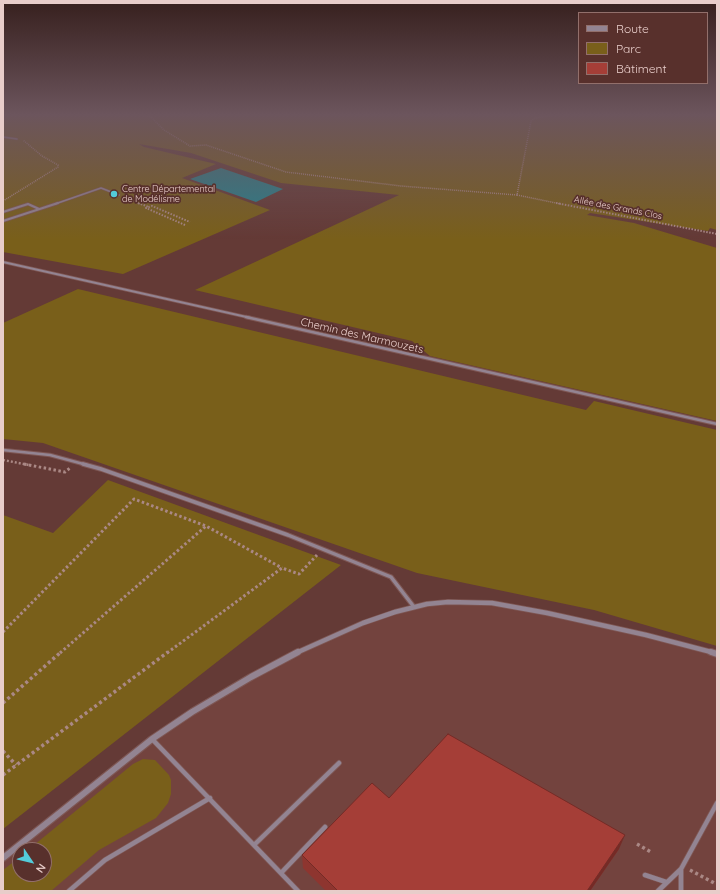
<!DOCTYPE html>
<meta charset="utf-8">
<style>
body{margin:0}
#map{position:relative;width:720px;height:894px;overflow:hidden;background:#643a36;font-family:Quicksand,sans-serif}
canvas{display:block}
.frame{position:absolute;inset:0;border:4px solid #e8cdca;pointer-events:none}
.legend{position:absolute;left:578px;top:12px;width:130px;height:72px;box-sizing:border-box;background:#58302c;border:1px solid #926f6b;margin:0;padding:5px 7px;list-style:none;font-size:12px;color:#e8cdca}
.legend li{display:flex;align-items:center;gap:8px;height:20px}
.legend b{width:20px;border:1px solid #926f6b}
.north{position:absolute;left:12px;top:842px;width:40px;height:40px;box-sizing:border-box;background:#58302c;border:1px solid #926f6b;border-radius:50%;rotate:125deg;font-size:11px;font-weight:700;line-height:16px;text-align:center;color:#e8cdca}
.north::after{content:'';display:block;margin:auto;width:14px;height:18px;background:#53cbda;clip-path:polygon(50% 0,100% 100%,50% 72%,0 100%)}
</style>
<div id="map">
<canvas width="720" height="894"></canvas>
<div class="frame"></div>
<ul class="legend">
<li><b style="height:5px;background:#938492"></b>Route</li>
<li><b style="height:11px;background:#795f1a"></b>Parc</li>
<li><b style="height:11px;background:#a53e37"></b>Bâtiment</li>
</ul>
<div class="north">N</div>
</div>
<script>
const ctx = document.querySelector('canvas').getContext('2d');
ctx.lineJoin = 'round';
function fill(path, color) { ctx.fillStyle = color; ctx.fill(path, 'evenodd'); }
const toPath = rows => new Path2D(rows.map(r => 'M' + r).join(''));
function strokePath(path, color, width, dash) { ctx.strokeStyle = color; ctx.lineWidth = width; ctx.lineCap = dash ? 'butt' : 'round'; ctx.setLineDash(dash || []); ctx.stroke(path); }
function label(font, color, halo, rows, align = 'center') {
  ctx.font = font + ' Quicksand,sans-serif'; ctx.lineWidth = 3.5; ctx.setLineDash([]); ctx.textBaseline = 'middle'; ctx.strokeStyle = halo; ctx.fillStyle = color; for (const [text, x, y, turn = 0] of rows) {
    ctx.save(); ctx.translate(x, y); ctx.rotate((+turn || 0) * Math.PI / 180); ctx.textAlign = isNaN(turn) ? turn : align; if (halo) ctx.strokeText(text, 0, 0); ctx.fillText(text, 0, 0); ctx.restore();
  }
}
fill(toPath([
 [448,602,518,607,717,654,717,891,3,891,3,858,152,739,312,645,395,612],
 [20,850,44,850,44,874,20,874]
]), '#73433e');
fill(toPath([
 [3,114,717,114,717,230,710,228,708,231,590,213,587,215,634,223,717,248,717,421,430,356,412,341,195,290,399,195,281,183,191,153,139,144,144,147,216,164,182,178,270,210,123,274,3,252],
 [78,289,586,410,594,401,717,430,717,646,594,610,417,573,43,443,3,439,3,323],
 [108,480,341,565,3,829,3,515,53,533],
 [143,759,155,760,169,775,171,780,171,794,168,803,156,818,99,850,51,891,3,891,3,870,20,857,20,874,44,874,44,850,28,850,133,764]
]), '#795f1a');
fill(toPath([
 [221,168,283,189,256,202,190,179]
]), '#26808b');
const serviceFar4 = toPath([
 [3,137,17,139],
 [55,204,101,188,119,195]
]);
const serviceFar3 = toPath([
 [3,212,28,204,39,209],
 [3,221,58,203],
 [3,262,251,318]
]);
const serviceFar2 = toPath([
 [246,317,717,424],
 [3,450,50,455,87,465]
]);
const serviceFar1 = toPath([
 [83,464,101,469,288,535,391,577,414,607]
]);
const service = toPath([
 [152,739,298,891],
 [254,845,339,763],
 [681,869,681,891],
 [281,873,325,827],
 [645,875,666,882],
 [69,891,105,860,210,798],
 [658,891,681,869,717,803]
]);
const minorFar1 = toPath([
 [296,653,363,623,395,612,427,604,448,602,492,603,547,613,646,635,715,653]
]);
const minor = toPath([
 [711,652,717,654],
 [3,858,152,739,192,712,251,677,298,652]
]);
strokePath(serviceFar4, '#7e5754', 2.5);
strokePath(serviceFar3, '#7e5754', 3.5);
strokePath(serviceFar2, '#7e5754', 4.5);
strokePath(serviceFar1, '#7e5754', 5.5);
strokePath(service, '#7e5754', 6);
strokePath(minorFar1, '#7e5754', 6);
strokePath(minor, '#7e5754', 8);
strokePath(toPath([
 [140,114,151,117,164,130,190,146,206,145,286,172,401,186,517,195,531,121,535,118,560,114],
 [146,115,156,114],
 [517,195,561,204],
 [124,197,140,204],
 [3,201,58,167,58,165,42,156,23,140]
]), '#aa8885', 1.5, [1, 1]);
strokePath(toPath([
 [138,203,149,207],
 [556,203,717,234],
 [185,225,146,208,152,206,190,222]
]), '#aa8885', 2, [1.5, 1.5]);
strokePath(toPath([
 [3,460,29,465]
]), '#aa8885', 2.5, [2, 2]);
strokePath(toPath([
 [24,464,65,472,70,468],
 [3,632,134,499,206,526],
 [60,653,206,526,282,568],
 [167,653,282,568,299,574,317,555]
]), '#aa8885', 3, [2.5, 2.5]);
strokePath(toPath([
 [3,703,61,652],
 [3,751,16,765],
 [3,775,168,652],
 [637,844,651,852],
 [690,870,716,884]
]), '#aa8885', 3.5, [3, 3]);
strokePath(serviceFar4, '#938492', 1.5);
strokePath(serviceFar3, '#938492', 2);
strokePath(serviceFar2, '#938492', 2.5);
strokePath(serviceFar1, '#938492', 3.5);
strokePath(service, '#938492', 4.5);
strokePath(minorFar1, '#938492', 4.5);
strokePath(minor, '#938492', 6);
fill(toPath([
 [389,798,619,849,590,891,326,891,303,868,302,855]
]), '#8e352f');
fill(toPath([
 [625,835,619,849,590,891,587,891]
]), '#742b26');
const building = toPath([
 [448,734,625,835,587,891,338,891,302,855,372,783,389,798,448,734]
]);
fill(building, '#a53e37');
strokePath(building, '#742b26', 1);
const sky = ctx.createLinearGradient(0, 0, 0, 239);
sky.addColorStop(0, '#37201e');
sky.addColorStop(0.48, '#6c555d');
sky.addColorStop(1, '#6c555d00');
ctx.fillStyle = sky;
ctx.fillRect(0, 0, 720, 239);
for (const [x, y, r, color] of [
 [114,194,4,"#53cbda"]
]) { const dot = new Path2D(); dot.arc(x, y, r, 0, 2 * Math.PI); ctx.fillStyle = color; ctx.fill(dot); strokePath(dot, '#58302c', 1.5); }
label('9px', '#e8cdca', '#58302c', [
 ["Centre Départemental",122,189],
 ["de Modélisme",122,199]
], 'left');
label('9px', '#e8cdca', '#58302c', [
 ["Allée des Grands Clos",618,208,11]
]);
label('11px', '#e8cdca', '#58302c', [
 ["Chemin des Marmouzets",362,336,13]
]);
</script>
